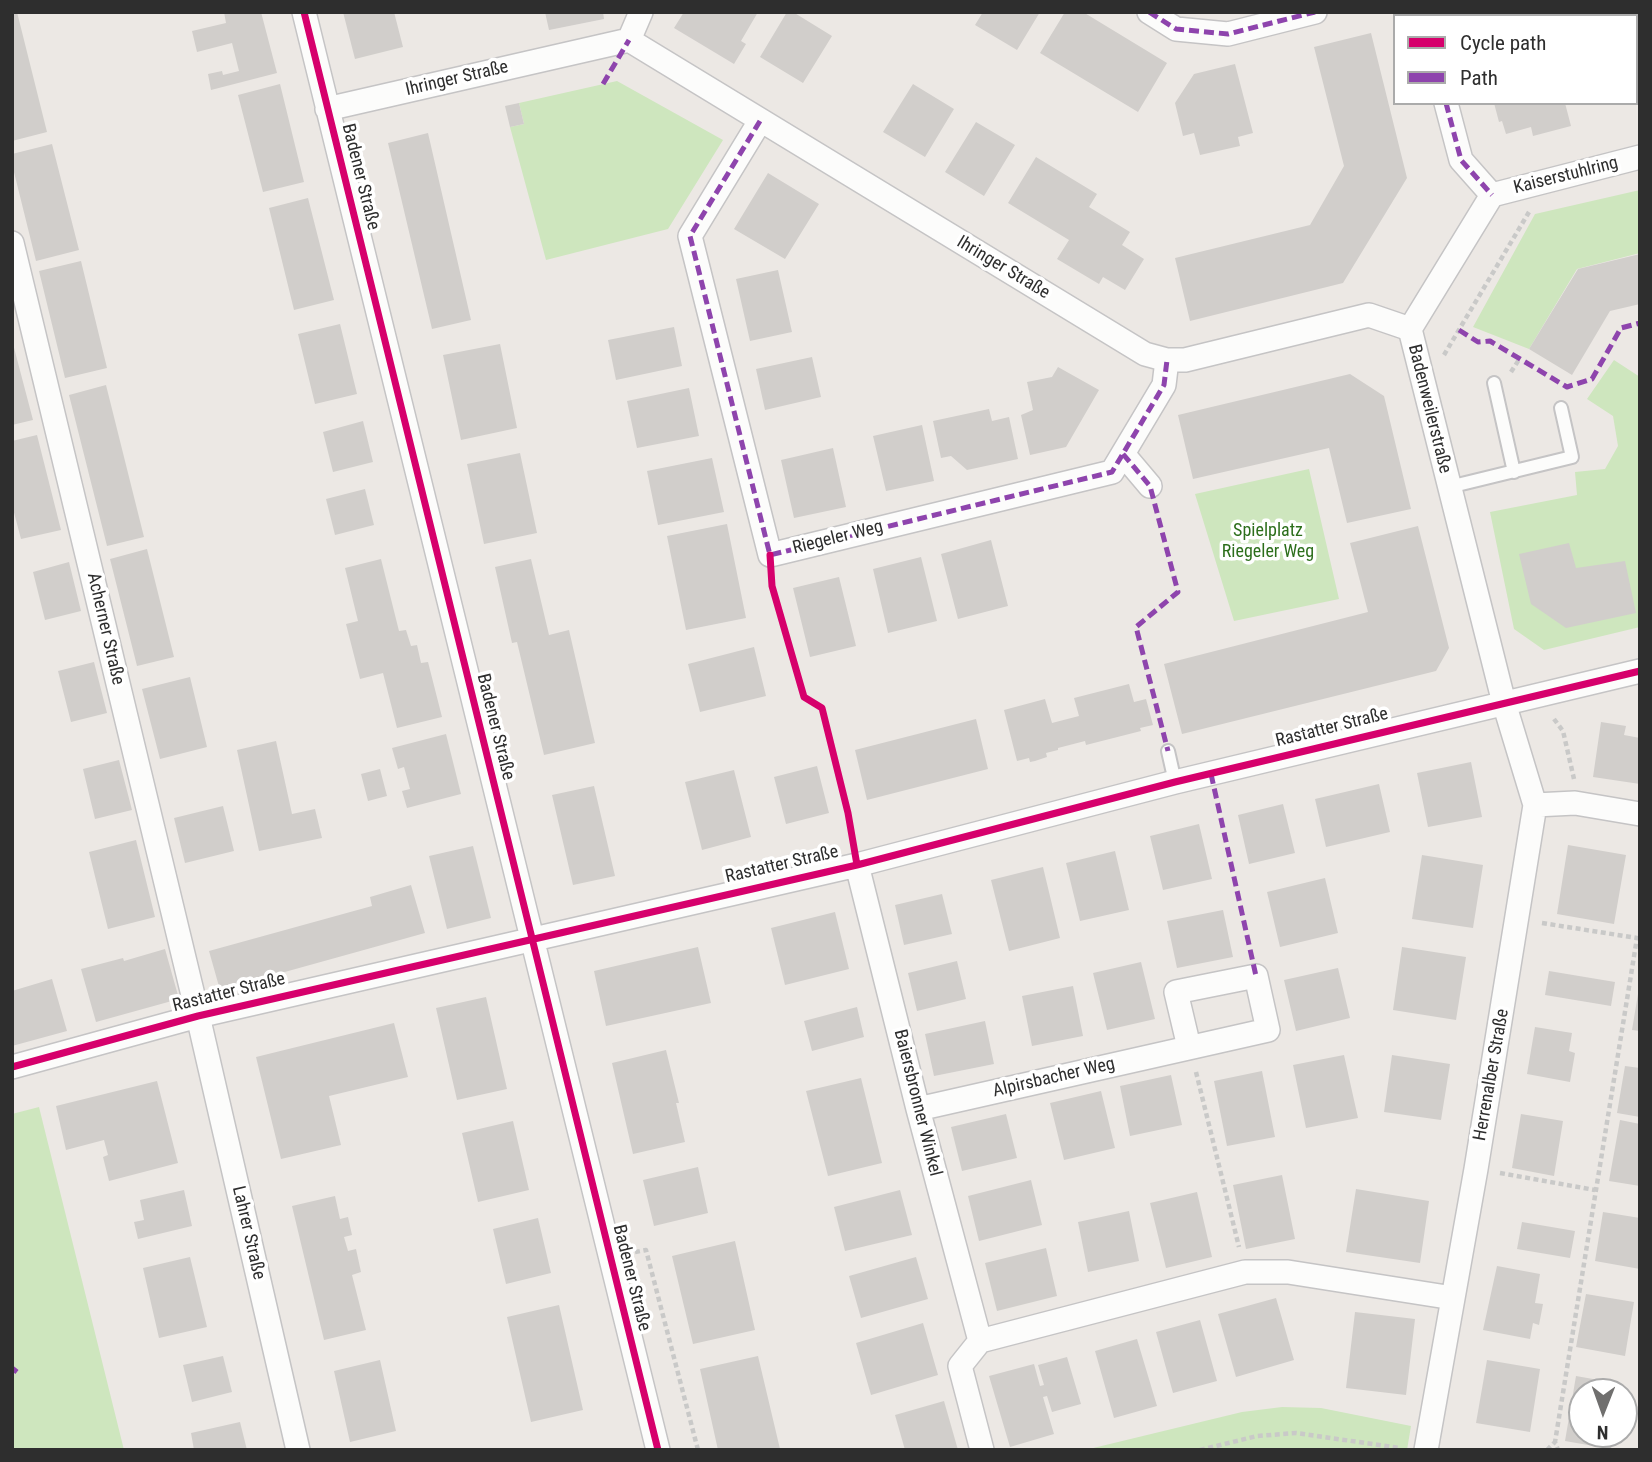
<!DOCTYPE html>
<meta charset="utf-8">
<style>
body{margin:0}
#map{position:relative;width:1652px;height:1462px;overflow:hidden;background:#ece8e4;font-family:"Roboto Condensed",sans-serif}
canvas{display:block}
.frame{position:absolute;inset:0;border:14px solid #2e2e2e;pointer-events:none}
.legend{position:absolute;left:1393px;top:14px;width:245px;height:91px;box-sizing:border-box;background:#fff;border:2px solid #ababab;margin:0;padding:9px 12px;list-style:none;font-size:21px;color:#2e2e2e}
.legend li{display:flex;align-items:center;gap:14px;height:35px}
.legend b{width:35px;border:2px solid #ababab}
.north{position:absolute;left:1568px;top:1378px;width:70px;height:70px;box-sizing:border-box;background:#fff;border:2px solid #ababab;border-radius:50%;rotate:181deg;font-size:19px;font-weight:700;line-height:28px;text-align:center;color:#2e2e2e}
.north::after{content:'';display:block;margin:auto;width:24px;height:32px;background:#706f6e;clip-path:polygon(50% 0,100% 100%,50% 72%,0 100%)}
</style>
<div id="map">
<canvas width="1652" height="1462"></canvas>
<div class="frame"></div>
<ul class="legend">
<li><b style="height:9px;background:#d6006c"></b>Cycle path</li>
<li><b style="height:9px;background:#8e44ad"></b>Path</li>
</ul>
<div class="north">N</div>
</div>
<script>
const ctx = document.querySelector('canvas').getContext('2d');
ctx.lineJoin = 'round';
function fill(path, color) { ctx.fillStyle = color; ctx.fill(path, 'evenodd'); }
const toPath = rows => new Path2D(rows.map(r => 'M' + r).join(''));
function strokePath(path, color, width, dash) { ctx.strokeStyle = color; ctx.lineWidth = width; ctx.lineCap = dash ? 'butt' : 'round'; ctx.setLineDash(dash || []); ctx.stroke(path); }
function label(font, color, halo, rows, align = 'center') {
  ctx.font = font + ' "Roboto Condensed",sans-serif'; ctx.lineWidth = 7; ctx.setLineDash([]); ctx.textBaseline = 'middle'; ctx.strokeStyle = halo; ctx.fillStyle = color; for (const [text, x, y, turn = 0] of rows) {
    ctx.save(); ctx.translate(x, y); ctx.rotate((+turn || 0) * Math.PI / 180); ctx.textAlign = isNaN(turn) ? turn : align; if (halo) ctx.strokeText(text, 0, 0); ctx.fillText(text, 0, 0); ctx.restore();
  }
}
fill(toPath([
 [617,81,723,140,668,229,546,260,510,127,524,124,519,103],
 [1640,190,1640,253,1577,269,1529,349,1473,327,1535,214],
 [1614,360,1640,377,1640,627,1544,650,1514,629,1490,512,1577,495,1575,472,1605,469,1618,446,1613,416,1587,399],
 [1309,469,1339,599,1234,621,1195,494],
 [39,1107,124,1450,12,1450,12,1114],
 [1282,1407,1321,1408,1411,1426,1407,1450,1085,1450,1242,1412]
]), '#cee6be');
fill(toPath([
 [12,12,17,12,47,132,12,141],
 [224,12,261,12,277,73,211,90,208,74,222,71,223,75,239,71,232,43,197,52,192,31,226,23],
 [343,12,394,12,403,47,355,59],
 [545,12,603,12,604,19,549,30],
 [684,12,758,12,741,41,746,44,734,64,674,28],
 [787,12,793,12,832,36,803,83,760,57],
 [983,12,1040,12,1017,50,975,25],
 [1065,12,1083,12,1167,63,1138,112,1040,53],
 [1474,12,1524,12,1525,16,1475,16],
 [1371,33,1407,178,1343,283,1190,321,1175,258,1310,225,1344,166,1314,47],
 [1640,48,1640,101,1636,102,1636,49],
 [1235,64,1253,133,1238,137,1240,146,1200,155,1194,133,1183,136,1175,103,1194,74],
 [280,84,304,182,263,192,238,95],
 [913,84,954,109,925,157,883,132],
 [519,103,524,124,510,127,505,106],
 [1494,103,1565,103,1571,126,1533,136,1531,127,1506,134,1502,121,1499,122],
 [976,122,1015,145,984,196,945,172],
 [428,133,471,320,432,329,388,143],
 [52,144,79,250,36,261,12,164,12,154],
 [1036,157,1097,194,1089,207,1130,232,1122,245,1144,259,1125,290,1103,277,1099,284,1057,259,1069,240,1008,203],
 [768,173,819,204,785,259,734,229],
 [308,198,334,300,294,310,269,208],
 [1640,254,1640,304,1610,311,1572,375,1529,349,1578,269],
 [81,261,107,368,65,378,39,271],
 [778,270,792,332,750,341,736,279],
 [340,324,357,394,315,404,298,334],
 [674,327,682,366,616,380,608,340],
 [12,340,33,420,12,425],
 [500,344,517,428,461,440,443,355],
 [812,357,821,397,765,410,756,369],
 [1058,367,1099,390,1066,447,1030,455,1021,415,1033,410,1027,382,1052,377],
 [1350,374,1384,396,1411,509,1347,523,1329,448,1193,479,1178,415],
 [106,385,144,537,107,546,69,395],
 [689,388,699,436,637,448,627,401],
 [989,409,992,421,1009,417,1018,459,967,470,951,456,941,458,933,421],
 [363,421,373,462,333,472,323,432],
 [922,425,934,481,886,491,873,436],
 [37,435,61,530,21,539,12,505,12,441],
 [833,448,846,507,794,518,781,460],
 [520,453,537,533,484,544,467,464],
 [712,458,724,512,658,525,647,471],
 [365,489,374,525,335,535,326,499],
 [727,524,746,618,686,630,667,536],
 [1418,526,1449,648,1436,671,1182,734,1164,664,1368,612,1350,543],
 [991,540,1008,606,958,619,941,554],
 [1569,543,1576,568,1625,561,1636,613,1566,628,1531,604,1519,554],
 [147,549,174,657,137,666,110,559],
 [921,557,937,621,888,633,873,569],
 [381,559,399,631,406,630,411,646,417,645,421,663,428,662,442,717,397,728,383,673,360,679,346,624,358,621,345,568],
 [531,559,549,635,569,630,595,743,544,755,517,642,512,643,495,567],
 [69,562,81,611,45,620,33,572],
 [839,577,856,646,810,657,793,588],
 [754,647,766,696,700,712,688,664],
 [94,662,107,713,71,722,58,671],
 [190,677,207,747,160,759,142,689],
 [1129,684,1134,702,1146,699,1153,725,1140,728,1141,731,1086,745,1085,741,1058,748,1058,750,1046,753,1047,757,1035,761,1030,762,1029,758,1017,761,1004,710,1045,699,1052,723,1079,716,1074,698],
 [976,719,988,769,867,800,855,750],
 [1601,722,1626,726,1624,735,1640,738,1640,784,1593,777],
 [446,734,461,794,407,808,402,791,410,789,404,767,398,769,392,748],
 [276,741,292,814,315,809,322,838,259,851,237,750],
 [119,760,132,810,95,819,83,769],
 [1471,762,1482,817,1428,827,1417,773],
 [817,766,829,813,786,824,774,777],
 [380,769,387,796,368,801,361,774],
 [734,770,751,837,702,850,685,782],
 [1379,784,1390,832,1326,847,1315,799],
 [594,786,615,876,573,885,552,795],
 [1283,804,1295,853,1249,864,1238,815],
 [223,806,234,851,185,863,174,818],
 [1199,824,1212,879,1163,890,1150,836],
 [136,840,155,917,108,929,89,852],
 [1568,845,1626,855,1614,924,1557,914],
 [473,846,491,918,447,929,429,856],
 [1115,851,1129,910,1080,921,1066,863],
 [1422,855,1483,865,1473,928,1412,919],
 [1043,867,1060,938,1009,951,991,880],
 [1325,878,1338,933,1280,947,1267,892],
 [411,885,425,933,220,990,209,951,372,906,370,897],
 [942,894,952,934,904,945,895,905],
 [1223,910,1233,957,1177,968,1167,921],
 [835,912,849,969,785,985,771,928],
 [698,947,711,1003,606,1026,594,971],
 [1402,947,1466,957,1456,1020,1393,1010],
 [165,949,179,999,96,1022,81,969,123,958,124,961],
 [957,961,966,999,917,1011,908,973],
 [1141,962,1155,1019,1107,1030,1093,973],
 [1338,968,1350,1018,1296,1031,1284,980],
 [1549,971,1615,982,1611,1006,1545,995],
 [52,979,67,1031,12,1046,12,991],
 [1073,986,1083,1036,1032,1046,1022,996],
 [1638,994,1640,995,1640,1031,1632,1030],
 [486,997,507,1089,457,1100,436,1008],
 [857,1007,864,1037,812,1051,804,1021],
 [985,1021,994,1064,934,1076,925,1034],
 [394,1023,408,1077,329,1096,341,1145,281,1159,256,1057],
 [1535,1027,1572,1033,1569,1051,1575,1053,1570,1082,1527,1074],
 [666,1050,679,1103,676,1103,685,1142,633,1154,612,1063],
 [1344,1055,1358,1118,1306,1128,1293,1065],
 [1392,1055,1450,1064,1441,1120,1384,1112],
 [1625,1066,1640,1068,1640,1117,1617,1113],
 [1262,1071,1275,1137,1227,1146,1214,1081],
 [1171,1075,1182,1125,1130,1136,1120,1086],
 [861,1078,882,1163,828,1176,806,1091],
 [157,1081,178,1163,109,1181,103,1157,108,1155,104,1140,66,1150,56,1106],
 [1101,1091,1115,1148,1064,1160,1050,1103],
 [1006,1114,1017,1158,962,1171,951,1127],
 [1521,1114,1563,1121,1554,1176,1512,1168],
 [1620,1120,1640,1124,1640,1186,1609,1181],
 [513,1121,529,1190,478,1202,462,1133],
 [698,1167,708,1213,654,1226,643,1180],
 [1282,1175,1295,1239,1246,1249,1233,1185],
 [1031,1180,1042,1225,979,1241,968,1196],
 [1356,1189,1429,1201,1420,1263,1346,1252],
 [184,1190,192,1226,138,1239,134,1222,144,1220,140,1200],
 [900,1190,912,1235,845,1251,834,1207],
 [1197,1192,1212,1257,1166,1268,1150,1203],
 [335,1196,340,1219,348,1217,352,1235,344,1237,348,1251,356,1249,361,1272,352,1275,366,1330,324,1340,292,1206],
 [1129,1211,1139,1261,1088,1272,1078,1222],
 [1603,1212,1640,1218,1640,1269,1595,1261],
 [538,1218,551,1273,506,1284,493,1229],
 [1522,1222,1575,1231,1570,1258,1517,1249],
 [735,1241,755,1330,693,1344,672,1256],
 [1046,1248,1057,1296,997,1311,985,1263],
 [190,1257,207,1327,159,1338,143,1268],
 [916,1257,928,1299,861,1318,849,1276],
 [1497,1266,1540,1274,1535,1303,1543,1304,1539,1325,1533,1323,1530,1339,1483,1330],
 [1586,1294,1634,1302,1625,1356,1576,1347],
 [1276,1298,1294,1360,1236,1377,1218,1314],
 [559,1305,583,1410,531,1422,507,1317],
 [1355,1312,1415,1319,1406,1395,1346,1388],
 [1200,1320,1217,1381,1173,1393,1156,1332],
 [923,1323,938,1375,871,1395,856,1343],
 [1137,1339,1157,1406,1114,1418,1095,1351],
 [223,1356,232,1392,192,1402,183,1365],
 [758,1356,780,1449,718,1450,700,1369],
 [1067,1357,1081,1404,1052,1412,1047,1396,1043,1397,1054,1434,1010,1447,989,1376,1034,1364,1040,1386,1044,1385,1038,1365],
 [380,1360,396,1431,350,1442,334,1371],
 [1487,1360,1540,1369,1530,1432,1476,1423],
 [1576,1376,1621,1384,1620,1392,1582,1392,1582,1434,1613,1434,1611,1449,1565,1441],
 [944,1401,958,1450,905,1450,895,1415],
 [240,1422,247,1450,194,1450,191,1433]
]), '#d1cecb');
const lane = toPath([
 [1494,383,1514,472],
 [1449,487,1572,457,1561,408],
 [1168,751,1175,782]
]);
const street = toPath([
 [304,12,658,1450],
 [1149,12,1176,29,1228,34,1315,12],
 [1422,12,1422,16],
 [629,40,641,12],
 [1446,103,1461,160,1492,195],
 [327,109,629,40,1145,354,1167,360,1185,360,1369,315,1410,329],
 [760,121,690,236,770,555,1112,472,1164,385,1167,360],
 [1492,195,1640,157],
 [12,243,198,1016,298,1450],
 [1123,454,1150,486],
 [1535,805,1575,803,1640,814],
 [857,865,918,1109,980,1341,1245,1272,1288,1272,1453,1298],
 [12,1067,198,1016,857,865,1175,782,1640,671],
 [918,1109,1268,1030,1256,976,1176,992,1189,1047],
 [980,1341,960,1366,982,1450],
 [1426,1450,1476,1169,1535,805,1504,703,1410,329,1492,195]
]);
strokePath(lane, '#c5c4c5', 16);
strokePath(street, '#c5c4c5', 26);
strokePath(toPath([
 [1444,355,1529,212],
 [1511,372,1520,358],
 [1554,719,1563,731,1574,779],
 [1542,923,1637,938,1555,1442,1558,1450],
 [1196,1072,1239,1247],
 [1500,1173,1595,1190],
 [635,1252,646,1250,698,1450],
 [1200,1450,1257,1436,1296,1433,1400,1448],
 [1547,1450,1555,1442]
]), '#c9c9c8', 4.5, [5, 3.5]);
strokePath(lane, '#fcfcfb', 12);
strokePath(street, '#fcfcfb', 23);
strokePath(toPath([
 [1149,12,1176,29,1228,34,1315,12],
 [1422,12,1422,16],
 [603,84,629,40],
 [1446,103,1461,160,1492,195],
 [760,121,690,236,770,555,1112,472,1164,385,1167,360],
 [1459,330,1478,342,1490,341,1567,387,1592,379,1621,328,1640,323],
 [1123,454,1150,486,1178,592,1136,627,1168,751],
 [1211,774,1256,976],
 [12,1368,17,1372]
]), '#8e44ad', 5, [10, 5]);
strokePath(toPath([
 [304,12,658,1450],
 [770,555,772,586,804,697,822,708,848,813,857,865],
 [12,1067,198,1016,857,865,1175,782,1640,671]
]), '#d6006c', 7);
label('18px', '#2e2e2e', '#fff', [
 ["Ihringer Straße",457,79,-13],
 ["Kaiserstuhlring",1566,176,-14],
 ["Badener Straße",360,177,76],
 ["Ihringer Straße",1003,268,31],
 ["Badenweilerstraße",1429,409,76],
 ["Riegeler Weg",838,538,-14],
 ["Acherner Straße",105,629,77],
 ["Badener Straße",495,727,76],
 ["Rastatter Straße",1332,728,-14],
 ["Rastatter Straße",782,865,-13],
 ["Rastatter Straße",229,993,-14],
 ["Herrenalber Straße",1492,1075,-80],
 ["Alpirsbacher Weg",1054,1078,-13],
 ["Baiersbronner Winkel",917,1103,76],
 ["Lahrer Straße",248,1233,77],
 ["Badener Straße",631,1278,76]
]);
label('18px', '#2c6e1b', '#fff', [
 ["Spielplatz",1268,531],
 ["Riegeler Weg",1268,552]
]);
</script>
